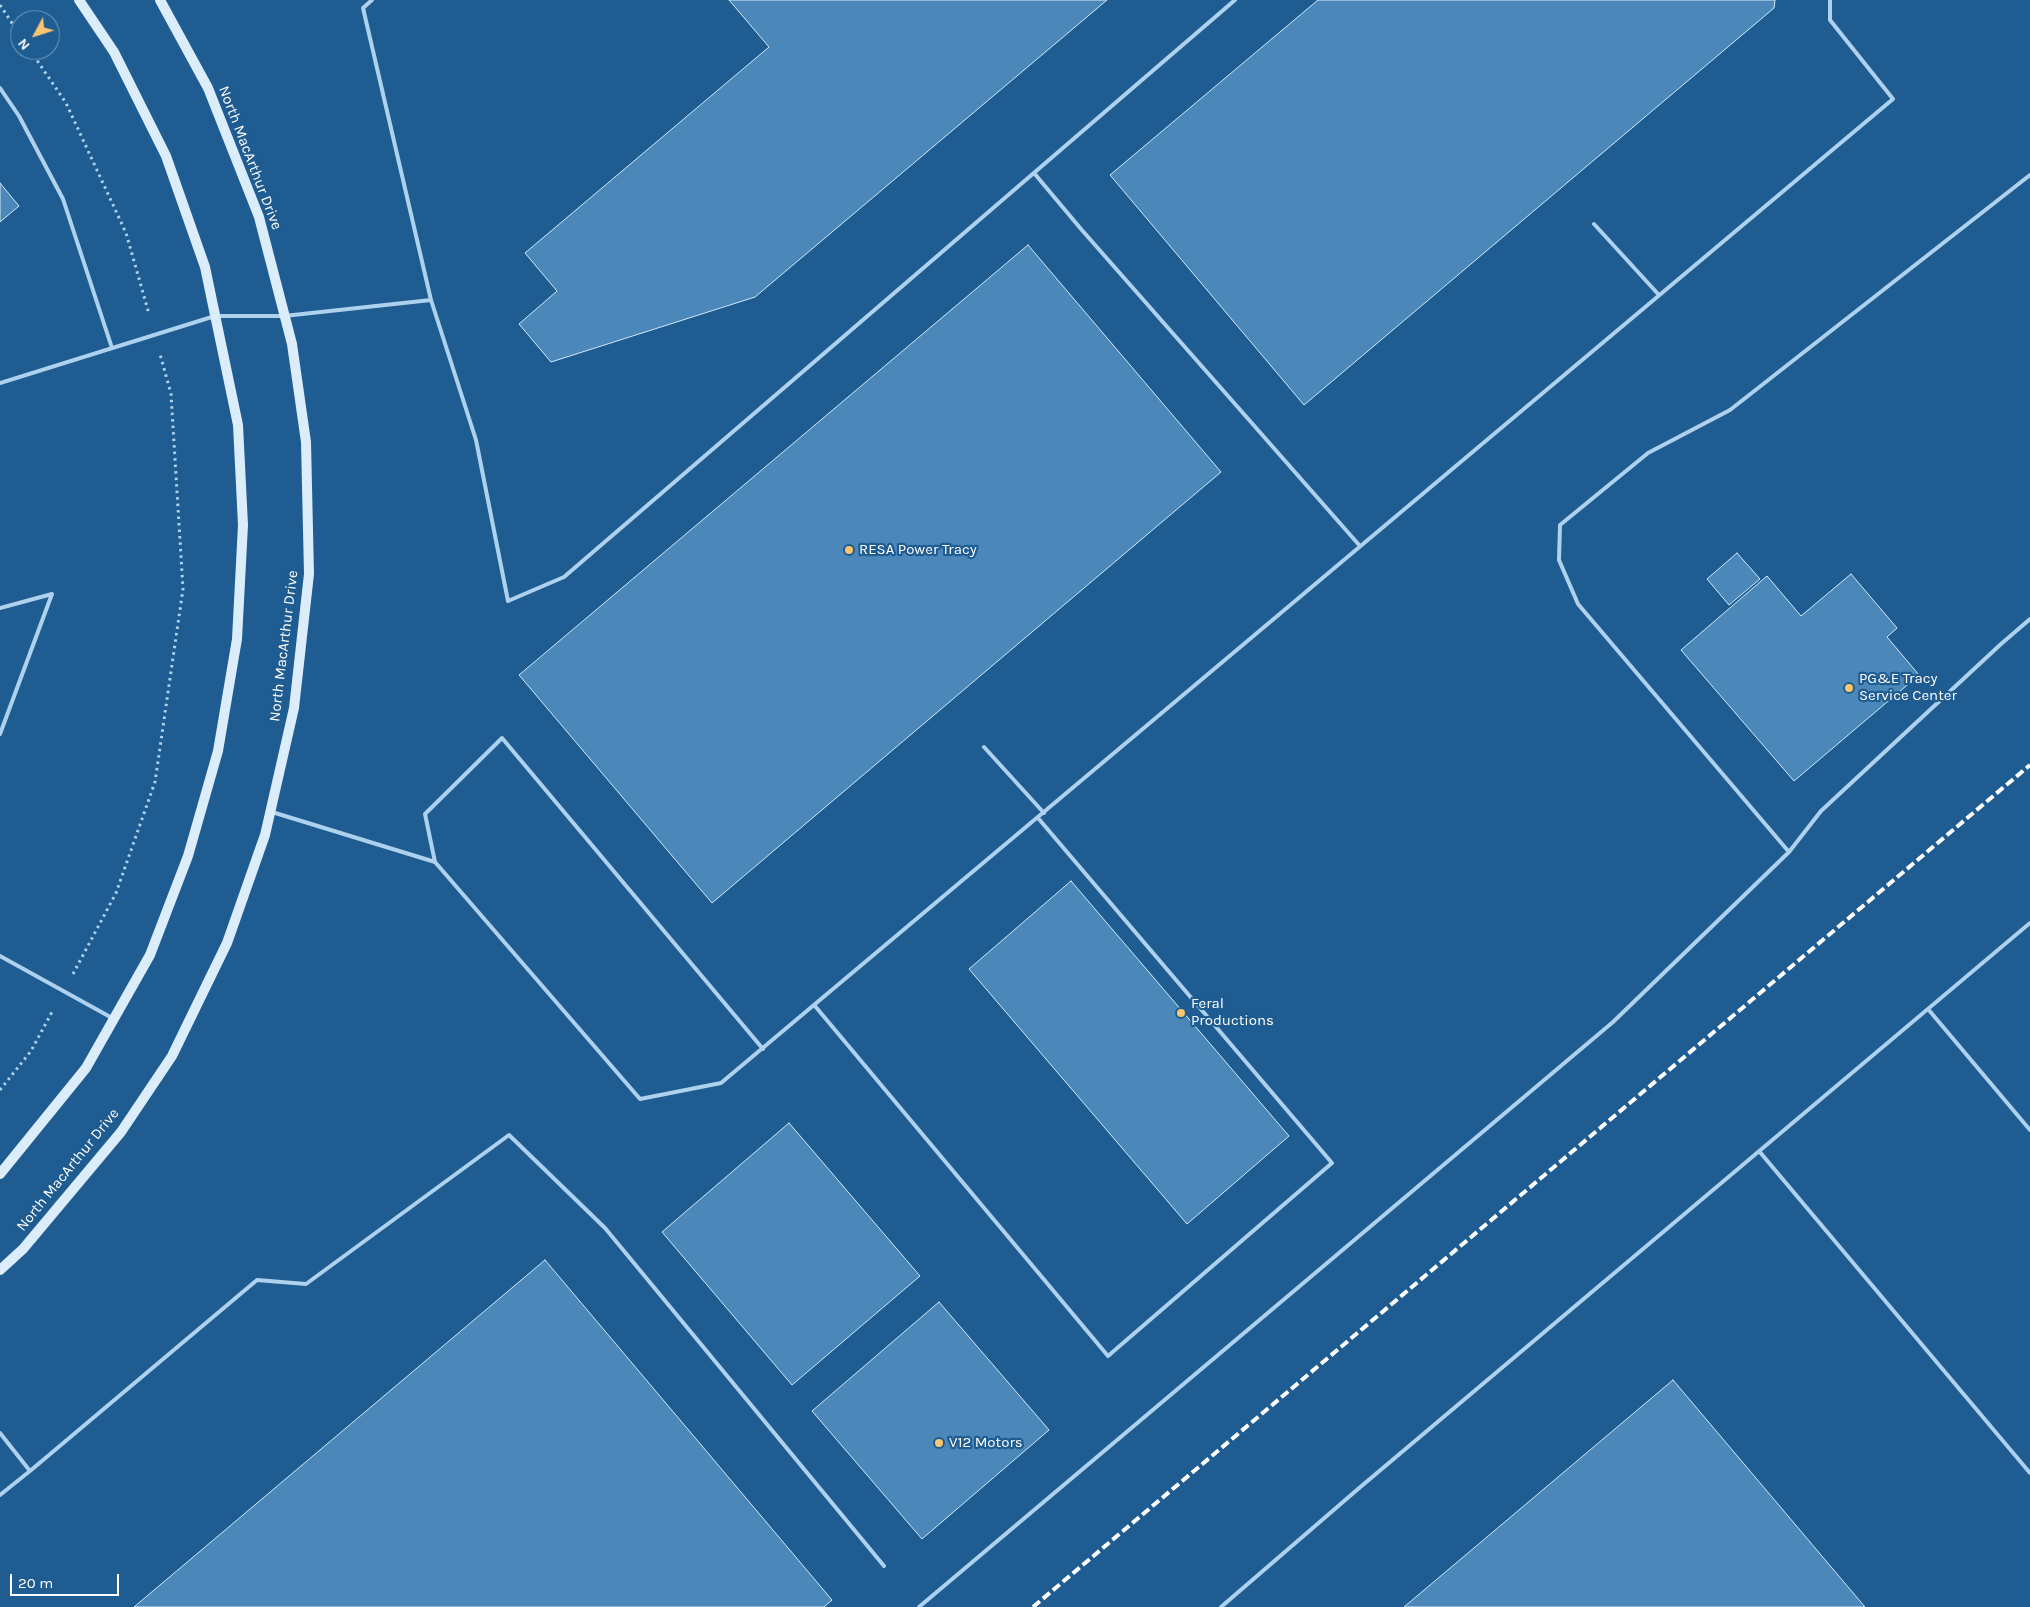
<!DOCTYPE html>
<style>
body{margin:0}
#map{position:relative;width:2030px;height:1607px;overflow:hidden;background:#1e5c91;font-family:Karla,sans-serif}
canvas{display:block}
.north{position:absolute;left:10px;top:10px;width:50px;height:50px;box-sizing:border-box;background:#1e5c91;border:1px solid #789dbd;border-radius:50%;rotate:230deg;font-size:14px;font-weight:700;line-height:20px;text-align:center;color:#fff}
.north::after{content:'';display:block;margin:auto;width:18px;height:22px;background:#fcc56e;clip-path:polygon(50% 0,100% 100%,50% 72%,0 100%)}
.scale{position:absolute;left:10px;top:1574px;width:109px;height:22px;box-sizing:border-box;border:2px solid #fff;border-top:0;padding-left:6px;font-size:15px;line-height:18px;white-space:nowrap;color:#fff;-webkit-text-stroke:4px #1e5c91;paint-order:stroke}
</style>
<div id="map">
<canvas width="2030" height="1607"></canvas>
<div class="north">N</div>
<div class="scale">20 m</div>
</div>
<script>
const ctx = document.querySelector('canvas').getContext('2d');
ctx.lineJoin = 'round';
function fill(path, color) { ctx.fillStyle = color; ctx.fill(path, 'evenodd'); }
const toPath = rows => new Path2D(rows.map(r => 'M' + r).join(''));
function strokePath(path, color, width, dash) { ctx.strokeStyle = color; ctx.lineWidth = width; ctx.lineCap = dash ? 'butt' : 'round'; ctx.setLineDash(dash || []); ctx.stroke(path); }
function label(font, color, halo, rows, align = 'center') {
  ctx.font = font + ' Karla,sans-serif'; ctx.lineWidth = 4.5; ctx.setLineDash([]); ctx.textBaseline = 'middle'; ctx.strokeStyle = halo; ctx.fillStyle = color; for (const [text, x, y, turn = 0] of rows) {
    ctx.save(); ctx.translate(x, y); ctx.rotate((+turn || 0) * Math.PI / 180); ctx.textAlign = isNaN(turn) ? turn : align; if (halo) ctx.strokeText(text, 0, 0); ctx.fillText(text, 0, 0); ctx.restore();
  }
}
const building = toPath([
 [729,0,1107,0,755,297,551,362,519,324,557,291,525,253,769,47,729,0],
 [1318,0,1775,0,1774,8,1304,405,1110,175,1318,0],
 [0,183,19,206,0,222,0,183],
 [1028,245,1221,472,712,903,519,675,1028,245],
 [1737,553,1760,579,1729,605,1707,579,1737,553],
 [1851,574,1897,628,1887,637,1919,675,1794,781,1681,650,1767,576,1801,616,1851,574],
 [1071,881,1289,1136,1187,1224,969,969,1071,881],
 [789,1123,920,1276,792,1385,662,1232,789,1123],
 [545,1260,832,1600,824,1607,134,1607,545,1260],
 [939,1302,1049,1430,922,1539,812,1411,939,1302],
 [1673,1380,1865,1607,1404,1607,1673,1380]
]);
fill(building, '#4b87b9');
strokePath(building, '#d4e9fa', 1);
strokePath(toPath([
 [0,5,20,35],
 [30,50,66,103,126,233,149,314],
 [73,974,116,893,155,782,183,589,171,394,160,354],
 [0,1090,31,1051,53,1010]
]), '#aed1ee', 3, [2.5, 4]);
strokePath(toPath([
 [372,0,363,8,431,300],
 [0,88,19,116,63,199,112,348],
 [1034,173,1081,229,1360,546],
 [1594,224,1659,295],
 [0,383,215,316,284,316,431,300,476,440,508,601,564,577,1235,0],
 [0,608,52,594,0,734],
 [984,747,1044,813],
 [272,812,435,862,640,1099,721,1083,1893,99,1830,20,1830,0],
 [1789,852,1578,604,1559,560,1560,525,1648,453,1730,410,2030,175],
 [435,862,425,814,502,738,763,1049],
 [0,956,114,1019],
 [815,1006,1108,1356,1332,1163,1038,818],
 [1928,1009,2030,1130],
 [1759,1151,2030,1473],
 [0,1433,30,1471,257,1280,306,1284,509,1135,605,1228,884,1566],
 [0,1495,30,1471],
 [919,1607,1613,1022,1789,852,1821,811,2001,644,2030,619],
 [1221,1607,1358,1489,2030,923]
]), '#aed1ee', 4);
strokePath(toPath([
 [0,1174,86,1068,150,955,188,856,218,751,237,639,243,525,238,425,205,267,166,156,114,52,79,0],
 [0,1270,23,1249,121,1132,172,1056,227,943,265,835,294,708,309,574,306,442,292,344,259,217,208,88,160,0]
]), '#dbecfa', 10);
strokePath(toPath([
 [1033,1607,2030,765]
]), '#fff', 4, [9, 4]);
for (const [x, y, r, color] of [
 [849,550,5,"#fcc56e"],
 [1849,688,5,"#fcc56e"],
 [1181,1013,5,"#fcc56e"],
 [939,1443,5,"#fcc56e"]
]) { const dot = new Path2D(); dot.arc(x, y, r, 0, 2 * Math.PI); ctx.fillStyle = color; ctx.fill(dot); strokePath(dot, '#1e5c91', 2); }
label('15px', '#fff', '#1e5c91', [
 ["North MacArthur Drive",250,158,69],
 ["North MacArthur Drive",284,646,-83],
 ["North MacArthur Drive",68,1170,-51]
]);
label('15px', '#fff', '#1e5c91', [
 ["RESA Power Tracy",859,550],
 ["PG&E Tracy",1859,679],
 ["Service Center",1859,696],
 ["Feral",1191,1004],
 ["Productions",1191,1021],
 ["V12 Motors",949,1443]
], 'left');
</script>
